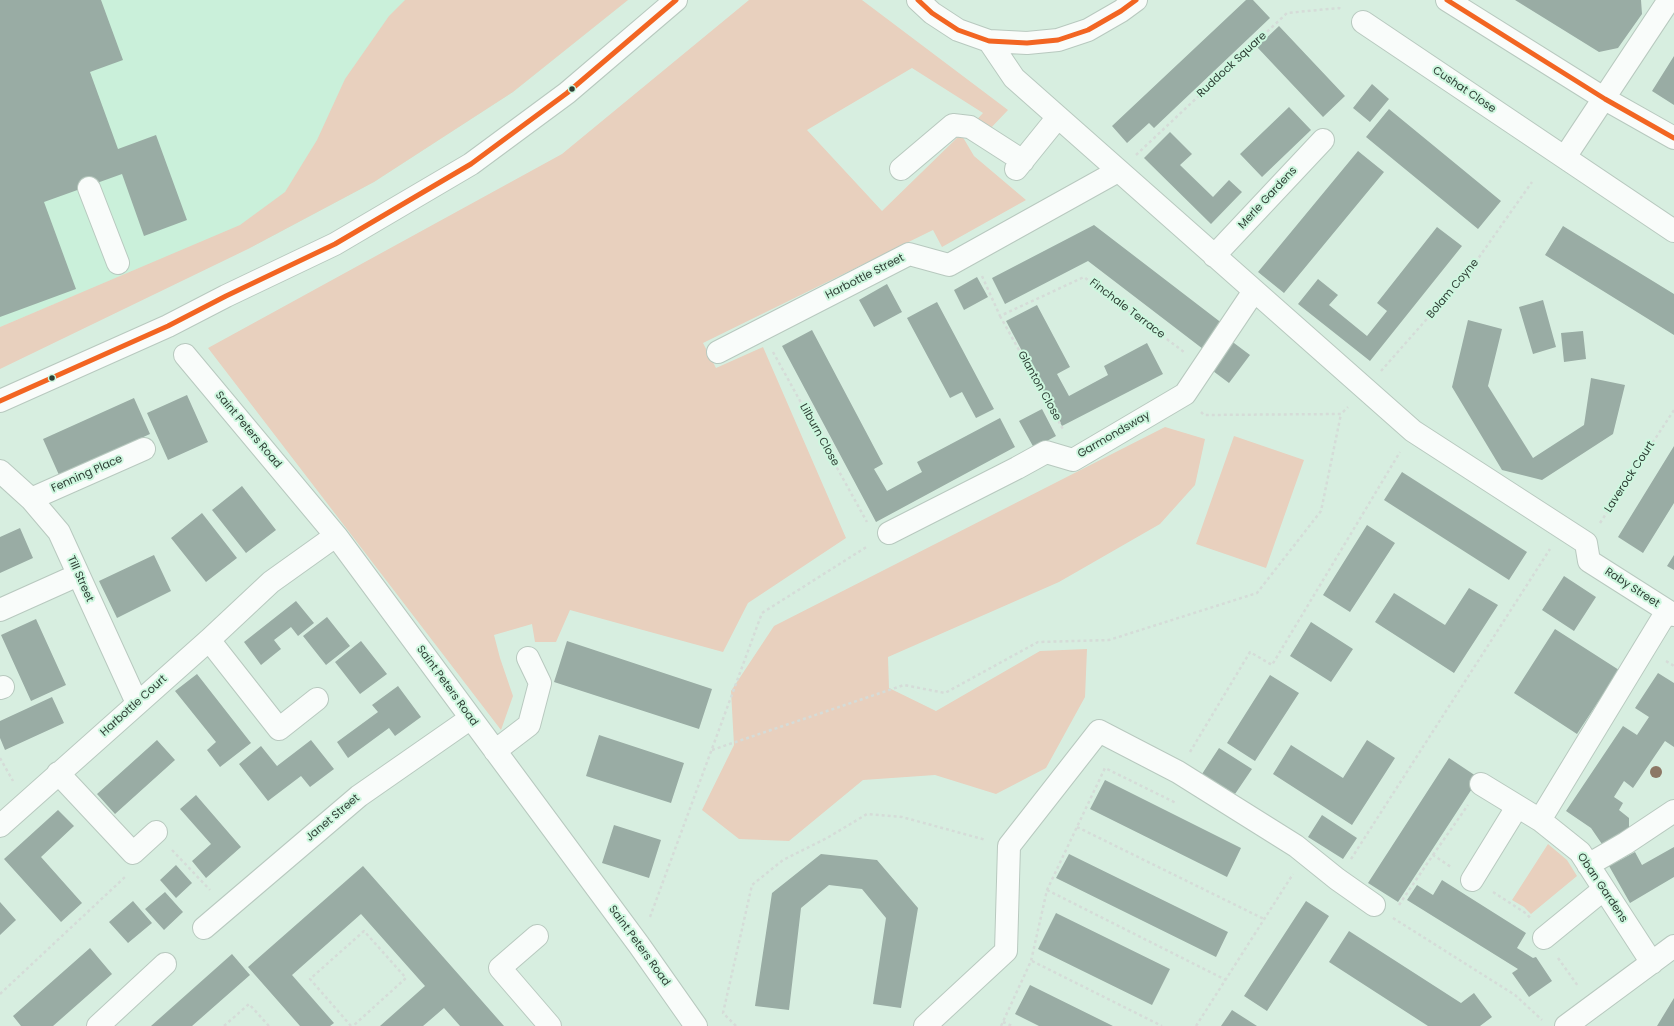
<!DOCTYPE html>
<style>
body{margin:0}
canvas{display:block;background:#d7eee0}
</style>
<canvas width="1674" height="1026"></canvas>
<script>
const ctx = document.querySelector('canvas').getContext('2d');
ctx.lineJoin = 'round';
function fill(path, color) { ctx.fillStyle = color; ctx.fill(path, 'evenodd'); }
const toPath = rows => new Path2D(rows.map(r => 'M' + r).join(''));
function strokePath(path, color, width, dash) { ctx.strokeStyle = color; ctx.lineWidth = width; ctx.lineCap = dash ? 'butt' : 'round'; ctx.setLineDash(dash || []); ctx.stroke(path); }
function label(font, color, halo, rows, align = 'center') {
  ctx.font = font + ' Poppins,sans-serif'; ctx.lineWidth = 4; ctx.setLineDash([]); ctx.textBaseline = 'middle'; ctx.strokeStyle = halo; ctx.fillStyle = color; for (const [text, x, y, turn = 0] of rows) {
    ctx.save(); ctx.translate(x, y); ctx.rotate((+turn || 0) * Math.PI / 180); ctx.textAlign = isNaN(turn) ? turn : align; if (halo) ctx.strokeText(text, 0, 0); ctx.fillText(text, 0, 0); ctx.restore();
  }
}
fill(toPath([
 [0,0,628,0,513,92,374,182,248,249,240,226,0,327]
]), '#caf0da');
fill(toPath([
 [405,0,628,0,513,92,374,182,248,249,0,369,0,327,240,225,285,192,317,140,345,79,389,16],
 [749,0,862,0,1008,110,988,131,970,127,983,113,912,68,807,130,882,211,961,134,974,156,1026,200,942,247,933,230,703,343,716,368,763,347,846,538,748,603,723,652,570,610,556,642,535,642,532,624,494,635,500,658,513,696,501,730,208,348,562,154],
 [1165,427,1205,439,1195,485,1160,524,1059,582,888,657,889,688,936,711,1040,651,1087,649,1085,697,1046,768,996,794,935,775,863,780,789,841,739,839,702,810,734,745,731,691,774,626],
 [1234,436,1304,460,1266,568,1196,544],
 [1548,844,1567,860,1577,876,1531,914,1524,907,1512,900]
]), '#e8d0be');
fill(toPath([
 [0,0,101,0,123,60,90,72,118,149,156,135,187,220,144,236,122,174,44,202,76,289,0,317],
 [1246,0,1253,0,1270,18,1154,128,1149,123,1127,143,1112,126],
 [1515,0,1641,0,1642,14,1618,48,1599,52],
 [1279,26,1345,96,1323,117,1257,47],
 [1674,56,1674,105,1652,91],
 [1372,84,1389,99,1370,122,1353,108],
 [1289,107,1311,130,1262,177,1240,154],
 [1389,109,1501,201,1478,229,1366,137],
 [1170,132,1192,154,1180,165,1213,197,1229,180,1242,192,1211,224,1144,158],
 [1358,151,1384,172,1284,293,1258,272],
 [1094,225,1223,324,1203,349,1088,261,1005,304,992,278],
 [1563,226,1674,294,1674,335,1545,255],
 [1437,227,1462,246,1370,361,1298,304,1318,279,1338,295,1329,305,1367,336,1387,311,1377,303],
 [977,277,988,297,964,310,954,290],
 [887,284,902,312,874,327,859,300],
 [1543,300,1556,347,1533,354,1519,307],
 [937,302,994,409,976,418,962,392,950,398,907,318],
 [1037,305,1070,367,1057,374,1069,396,1108,375,1104,366,1147,343,1163,374,1062,426,1006,321],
 [1468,320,1502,329,1488,386,1533,458,1584,425,1591,378,1625,385,1613,434,1542,480,1502,470,1452,387],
 [812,330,883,464,874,469,887,491,922,472,917,462,1000,418,1015,447,876,522,782,346],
 [1583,331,1586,359,1564,362,1561,333],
 [1230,340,1250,355,1229,383,1209,368],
 [187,395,208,442,168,460,147,413],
 [134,398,150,434,59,475,43,439],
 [1042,409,1056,436,1034,448,1019,421],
 [1674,446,1674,503,1643,553,1618,537],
 [1402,472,1527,552,1509,580,1384,500],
 [242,486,276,530,246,553,212,510],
 [202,513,237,558,206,582,171,538],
 [1367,525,1395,543,1350,612,1323,595],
 [20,528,33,558,0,573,0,537],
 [154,555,171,591,117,618,99,581],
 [1674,555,1674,570,1667,566],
 [1564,576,1596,597,1574,631,1542,610],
 [1469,588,1498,605,1454,673,1375,622,1394,593,1445,625],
 [296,601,314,623,298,636,291,627,274,640,281,649,261,665,244,642],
 [327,617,350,646,326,665,303,636],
 [36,619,66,685,31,701,1,635],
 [1311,622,1353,649,1331,682,1290,656],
 [1555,629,1619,670,1577,734,1514,693],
 [361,641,387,674,360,694,335,662],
 [567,641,712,689,699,729,554,682],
 [1658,673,1674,683,1674,747,1665,741,1633,788,1624,781,1614,797,1623,803,1619,810,1629,818,1629,833,1604,847,1591,828,1566,811,1623,726,1637,735,1649,717,1635,708],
 [197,674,251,743,220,767,207,750,216,742,175,691],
 [1270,675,1299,693,1255,761,1227,743],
 [398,686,421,717,395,736,389,728,348,758,337,742,378,712,372,705],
 [52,697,64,723,5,750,0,738,0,721],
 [599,735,684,763,671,803,586,776],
 [157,740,175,760,115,814,97,794],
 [311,740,334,769,310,787,301,776,268,801,239,764,261,746,277,766],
 [1367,740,1395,758,1352,825,1273,774,1291,745,1343,778],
 [1219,748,1252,769,1235,794,1202,774],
 [1449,758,1479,778,1398,902,1368,883],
 [1105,780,1241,848,1227,877,1090,809],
 [196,795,241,847,206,878,192,861,211,844,180,809],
 [58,810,74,826,41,857,82,903,61,922,4,859],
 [1322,815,1357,838,1343,859,1308,837],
 [614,825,661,840,649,878,602,863],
 [1674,847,1674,877,1630,903,1609,866,1635,852,1642,865],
 [821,854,877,860,918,908,901,1008,873,1004,886,918,862,889,829,885,801,908,789,1010,755,1006,772,893],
 [1069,854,1228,932,1216,957,1056,878],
 [176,865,192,883,176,898,160,880],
 [363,866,504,1026,460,1026,444,1008,423,1026,380,1026,425,986,361,914,292,975,334,1023,330,1026,300,1026,248,967],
 [1442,880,1526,933,1517,948,1533,958,1536,957,1552,981,1529,997,1512,973,1518,969,1407,900,1417,885,1433,895],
 [165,892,183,912,164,930,145,909],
 [133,901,152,923,128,943,109,922],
 [1306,901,1329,916,1267,1011,1244,996],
 [0,902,16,920,0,935],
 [1056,913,1170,969,1152,1005,1038,949],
 [1349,931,1461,1003,1474,993,1492,1017,1480,1026,1428,1026,1329,962],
 [90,948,112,974,53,1026,21,1026,13,1016],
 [232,954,250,975,192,1026,151,1026],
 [1030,985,1113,1026,1039,1026,1015,1014],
 [1674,998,1674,1026,1657,1026],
 [1232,1010,1257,1026,1221,1026]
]), '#99aca4');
const minor = toPath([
 [918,0,932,13,958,30,989,41,1027,43,1058,40,1088,30,1121,11,1136,0],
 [1447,0,1605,99,1674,138],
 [1363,22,1674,231],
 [989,41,1014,78,1413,431,1586,543,1589,561,1674,615],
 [1565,157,1669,0],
 [901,169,953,125,970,127,1023,161],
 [1016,169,1058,117],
 [89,188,118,263],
 [1214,256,1323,140],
 [718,352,909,254,949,265,1118,171],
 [185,355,337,537,639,945,696,1026],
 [0,471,31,499,59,532,137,703],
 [31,499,144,449],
 [889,533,1017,468,1046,452,1073,460,1185,394,1254,291],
 [0,610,78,575],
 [209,640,279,729,317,699],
 [0,688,3,687],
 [495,751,529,725,540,683,528,658],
 [58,773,133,853,156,832],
 [1481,784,1540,820,1580,852,1652,963],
 [1540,820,1667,611],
 [0,826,209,640,271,582,327,542],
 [1588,865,1626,843,1674,811],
 [1472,880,1517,807],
 [204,928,359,796,471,718],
 [537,936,500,968,550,1026],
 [1544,938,1604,889],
 [98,1026,165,964],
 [925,1026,1006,951,1009,846,1099,731,1178,772,1296,846,1337,879,1374,905],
 [1566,1026,1674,946]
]);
const major = toPath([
 [0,401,168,326,226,296,335,244,471,164,567,93,676,0]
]);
strokePath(minor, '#b8c9bf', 24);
strokePath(major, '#b8c9bf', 24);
strokePath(toPath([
 [1136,155,1287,13,1339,8,1343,10],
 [982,276,1000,316,1084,277,1184,352],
 [1000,316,1064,431],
 [773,352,867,522],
 [1381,371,1470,270,1532,182],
 [1201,412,1204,415,1341,414,1348,407],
 [1600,523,1674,410],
 [1666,661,1674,666],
 [712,750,904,685,945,693,1038,642,1109,640,1257,593,1321,511,1341,414],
 [1190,752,1250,652,1272,665,1400,452],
 [0,758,13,781],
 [1077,827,1264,919],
 [172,850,210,890],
 [1433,855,1468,805],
 [1351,859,1550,549],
 [1047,890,1226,980],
 [1493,892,1527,914,1530,918],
 [1399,905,1433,855,1451,867],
 [650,917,762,613,868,546],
 [1393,918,1515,995,1542,1020],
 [1558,958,1578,986],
 [1032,961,1162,1026],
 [0,994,125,877],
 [1003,1022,1012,1026],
 [224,1026,249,1004,269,1026],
 [351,1026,310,979,364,931,406,978,353,1026],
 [736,1026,723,1013,752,885,783,860,827,838,867,814,902,817,986,840],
 [1001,1026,1031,961,1047,890,1105,768,1176,803],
 [1196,1026,1293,874]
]), '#d5dcd8', 2.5, [3, 3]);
strokePath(minor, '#f9fcfa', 22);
strokePath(major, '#f9fcfa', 22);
strokePath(toPath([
 [918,0,932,13,958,30,989,41,1027,43,1058,40,1088,30,1121,11,1136,0],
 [1447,0,1605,99,1674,138],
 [0,401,168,326,226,296,335,244,471,164,567,93,676,0]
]), '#f26522', 5);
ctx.fillStyle = '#8c7765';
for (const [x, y] of [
 [1656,772]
]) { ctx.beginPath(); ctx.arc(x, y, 6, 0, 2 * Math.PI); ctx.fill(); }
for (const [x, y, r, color] of [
 [572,89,3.5,"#2e3f35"],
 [52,378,3.5,"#2e3f35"]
]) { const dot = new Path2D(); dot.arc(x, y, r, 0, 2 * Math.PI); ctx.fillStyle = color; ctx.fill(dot); strokePath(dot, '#cef7df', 1.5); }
label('11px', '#2e3f35', '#cef7df', [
 ["Ruddock Square",1232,65,-43],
 ["Cushat Close",1464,90,34],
 ["Merle Gardens",1268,198,-47],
 ["Harbottle Street",865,277,-27],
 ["Bolam Coyne",1453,289,-50],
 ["Finchale Terrace",1127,309,37],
 ["Glanton Close",1039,386,61],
 ["Saint Peters Road",248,430,50],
 ["Lilburn Close",819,435,61],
 ["Garmondsway",1114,435,-30],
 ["Fenning Place",87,474,-24],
 ["Laverock Court",1630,477,-57],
 ["Till Street",80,579,66],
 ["Raby Street",1632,588,33],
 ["Saint Peters Road",447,686,54],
 ["Harbottle Court",134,706,-42],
 ["Janet Street",333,818,-40],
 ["Oban Gardens",1602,888,56],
 ["Saint Peters Road",639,946,54]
]);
</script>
